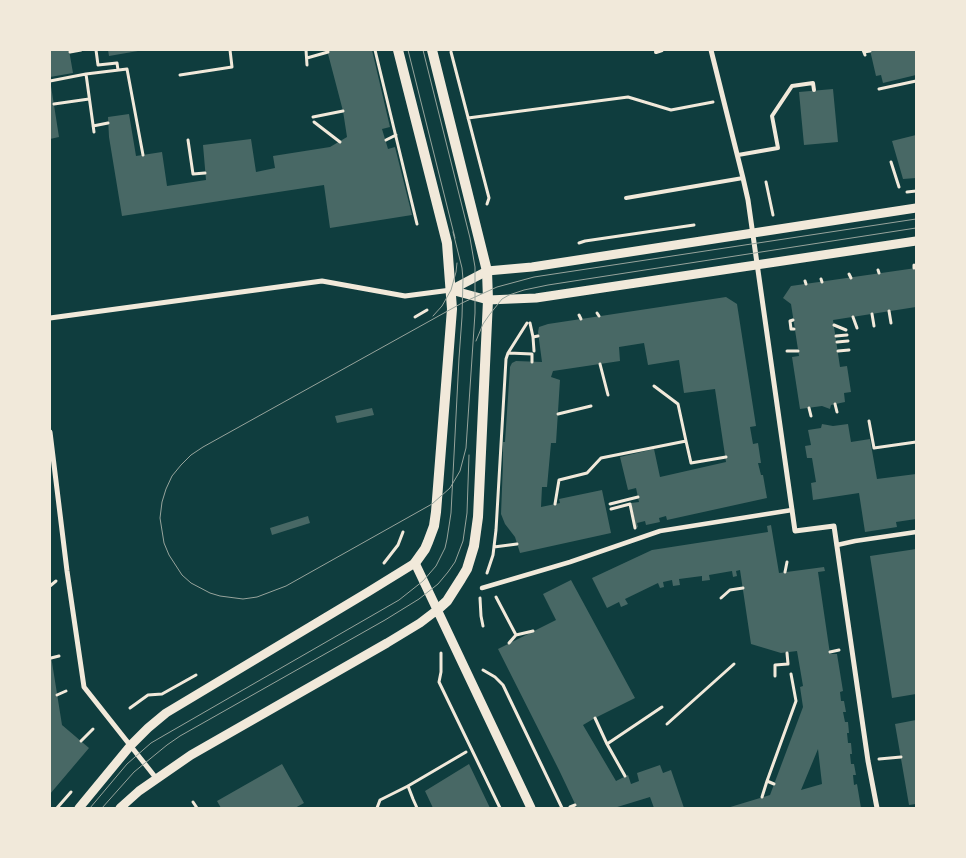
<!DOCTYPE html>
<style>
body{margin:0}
#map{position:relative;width:966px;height:858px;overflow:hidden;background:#0f3d3e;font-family:Quicksand,sans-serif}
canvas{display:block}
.frame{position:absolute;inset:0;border:51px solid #f1e9da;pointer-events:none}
</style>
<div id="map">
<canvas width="966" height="858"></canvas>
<div class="frame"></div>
</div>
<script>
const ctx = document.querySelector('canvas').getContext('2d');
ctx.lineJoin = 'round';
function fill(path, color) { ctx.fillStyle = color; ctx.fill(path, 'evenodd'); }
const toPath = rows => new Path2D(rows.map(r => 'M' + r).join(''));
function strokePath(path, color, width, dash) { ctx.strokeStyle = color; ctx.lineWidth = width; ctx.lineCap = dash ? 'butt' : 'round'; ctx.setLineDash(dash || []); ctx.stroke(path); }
fill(toPath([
 [50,50,69,50,73,73,50,77],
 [108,50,137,50,138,51,109,56],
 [327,50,372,50,390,127,382,129,388,149,395,147,412,215,330,228,324,185,122,216,109,137,108,117,129,114,136,156,162,152,167,186,206,180,203,145,251,139,256,172,275,168,273,156,330,147,347,137,343,111],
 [870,50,916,50,916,75,883,83,881,75,876,76],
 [50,86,51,86,59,137,50,139],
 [833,89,838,142,804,145,799,92],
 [916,135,916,178,903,179,892,141],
 [916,268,916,307,833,320,840,367,847,366,851,392,844,393,845,402,831,405,830,409,822,406,800,409,792,357,799,356,791,304,783,298,791,286],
 [726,297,737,304,756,426,750,427,753,444,758,443,761,463,758,463,761,475,763,475,767,498,667,520,666,516,659,518,660,522,646,525,645,521,637,523,638,527,636,528,631,503,639,502,636,488,628,490,620,457,654,449,660,477,726,462,715,389,684,393,679,360,648,365,644,343,619,347,620,361,553,371,551,377,560,380,556,443,551,443,547,487,542,487,541,507,560,503,559,499,602,490,611,533,520,553,515,537,505,524,501,514,503,463,503,442,505,442,510,367,512,363,516,361,542,362,538,332,539,327,548,324],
 [372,408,374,415,337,423,335,416],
 [822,424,833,426,848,424,851,442,870,439,877,479,916,474,916,519,896,522,897,527,865,532,859,493,813,500,811,483,816,482,812,458,807,458,805,446,811,445,808,430,821,428],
 [308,516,310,523,272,535,270,528],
 [771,525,779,573,824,567,825,571,818,572,830,654,837,654,843,691,840,692,841,701,844,701,846,712,843,712,845,722,848,722,849,733,847,733,848,743,851,743,852,754,850,754,851,764,854,764,856,775,853,775,854,785,857,784,861,808,727,808,770,795,803,707,800,687,803,686,797,651,781,653,751,644,740,570,736,571,737,576,733,577,732,571,709,575,710,580,702,581,702,576,679,579,680,585,673,586,672,580,663,582,664,587,660,588,658,583,625,599,628,604,621,607,619,602,607,608,592,578,652,550,768,532,767,526],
 [818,749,822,784,801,790],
 [916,549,916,694,892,698,870,556],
 [571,580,635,698,595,718,583,725,616,781,628,775,631,784,639,781,637,773,660,765,663,773,671,770,684,808,654,808,650,797,614,808,577,808,559,770,498,649,556,620,543,594],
 [50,656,51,656,62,725,89,748,50,794],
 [916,720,916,804,909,805,895,724],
 [282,764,304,803,295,808,221,808,217,801],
 [469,764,490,808,433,808,425,791]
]), '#486865');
strokePath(toPath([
 [96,50,98,65,117,63,118,70],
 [306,50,307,65],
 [375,50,417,224],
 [863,50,865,55],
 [70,52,81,50],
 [451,52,489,198,487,204],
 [864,52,870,51],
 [307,58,328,52],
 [86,74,94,132],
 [180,75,232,67,230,50],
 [50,81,86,74,127,69,143,155],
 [879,89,916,81],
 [54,104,89,99],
 [313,117,343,111],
 [468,118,628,97,671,110,713,102],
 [314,122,340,142],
 [93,126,108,123],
 [188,140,193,174,205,173],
 [386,140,396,135],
 [891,162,899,187],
 [766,182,773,215],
 [907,192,916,191],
 [579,243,585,241,694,225],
 [914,265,914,268],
 [878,270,879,273],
 [849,274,851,278],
 [821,279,822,282],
 [805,281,806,284],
 [889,311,891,323],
 [597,313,599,316],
 [872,314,874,326],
 [579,315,581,319],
 [415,317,427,310],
 [853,317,857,328],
 [793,320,790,321,791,329,794,329],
 [530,323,533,337],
 [834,325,846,330],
 [836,336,847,335],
 [837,342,848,341],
 [534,351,533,337,538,336],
 [787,351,798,351],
 [838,351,849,350],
 [509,353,532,354,532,362],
 [600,364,608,395],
 [654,386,678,404,686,441],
 [835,404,837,412],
 [809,408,811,416],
 [558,414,591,406],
 [869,421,874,448,916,442],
 [555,504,559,480,587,473,601,458,686,441,691,463,726,457],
 [610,504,638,497],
 [611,509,630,504,635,528],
 [494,547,517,544],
 [384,563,398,545,403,532],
 [785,572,787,562],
 [487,573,493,555,496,530,506,359,508,353,527,323],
 [50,586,56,581],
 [496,597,516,635],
 [480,598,481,616,483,626],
 [721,598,730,590,743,588],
 [509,643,516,635,533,631],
 [830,652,839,650],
 [441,653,441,672,439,682,500,808],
 [51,658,59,656],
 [483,670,495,677,503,685,562,808],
 [775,676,775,665,788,664,787,653],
 [57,695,66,691],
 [130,708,148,695,162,694,196,675],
 [595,718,607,744],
 [667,724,734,664],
 [81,741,93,729],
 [879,759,901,757],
 [625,776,607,744,662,707],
 [774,784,767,781,796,701,791,674],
 [408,786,413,799,417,808],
 [762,797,767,781],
 [193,802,197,808],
 [570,807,575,805],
 [57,808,71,792],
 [377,808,380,800,408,786,466,752]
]), '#f1e9da', 3);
strokePath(toPath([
 [656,52,662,50],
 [738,155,778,148,772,116,792,86,813,83,814,90],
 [626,198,743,178]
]), '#f1e9da', 4);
strokePath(toPath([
 [837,545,855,541,916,532],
 [482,588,570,562,660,531,792,510]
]), '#f1e9da', 4.5);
strokePath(toPath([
 [711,50,743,178,748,200,795,531,834,526,868,761,877,808],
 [50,318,322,281,405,296,451,290],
 [50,432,67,571,84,687,156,778]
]), '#f1e9da', 5);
strokePath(toPath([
 [451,290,487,271,532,267,916,208],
 [451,290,488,300,536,298,916,241],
 [79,808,131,745,148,728,166,713,368,592,415,563,531,808],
 [120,808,139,791,191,755,387,643,420,623,437,610]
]), '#f1e9da', 9);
strokePath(toPath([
 [398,50,447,243,452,309,436,512,434,526,428,542,425,549,415,563],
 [432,50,487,271,488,300,478,517,474,546,467,569,461,579,447,601,437,610]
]), '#f1e9da', 10);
strokePath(toPath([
 [408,50,455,238],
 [423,50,470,238,475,267,475,313,466,448,460,471,450,488,432,504,286,586,257,597,243,599,220,596,210,593,191,583,182,575,169,555,164,543,160,518,162,502,166,489,172,476,181,465,191,455,203,447,462,303,475,297,497,287,534,277,916,219],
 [433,316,442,306,451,290,456,272,457,263],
 [476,341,483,324,490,314,502,299,509,295,524,290,548,285,916,228],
 [90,808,127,764,151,743,163,736,399,600,423,581,436,566,445,548,447,539,451,513,459,358,462,317,463,279,462,268,453,232],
 [102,808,134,772,167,745,180,736,385,620,419,599,438,584,448,572,455,562,463,541,467,513,469,455]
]), '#97a49c', 1);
</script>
